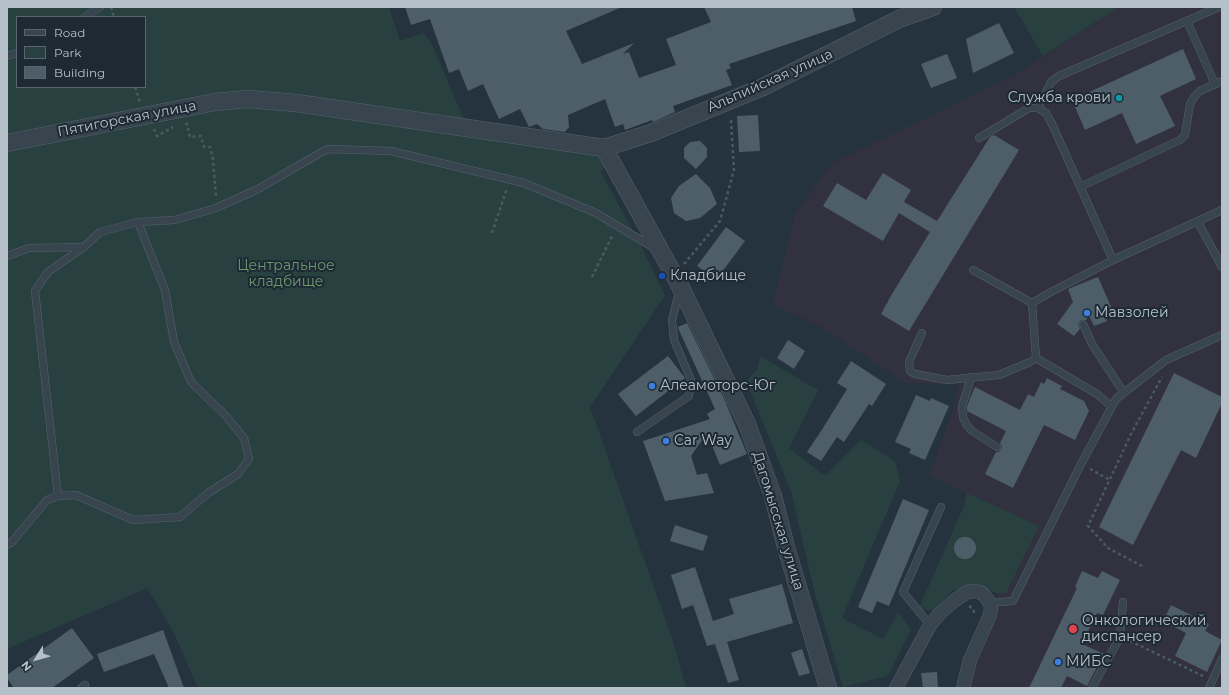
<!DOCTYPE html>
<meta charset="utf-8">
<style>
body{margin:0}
#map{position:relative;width:1229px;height:695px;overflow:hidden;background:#25333e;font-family:Montserrat,sans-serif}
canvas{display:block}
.frame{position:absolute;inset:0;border:8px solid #b5c0c9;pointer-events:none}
.legend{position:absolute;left:16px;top:16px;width:130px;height:72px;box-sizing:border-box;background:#1e2a33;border:1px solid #5a666f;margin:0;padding:5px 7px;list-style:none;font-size:12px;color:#b5c0c9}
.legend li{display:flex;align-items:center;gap:8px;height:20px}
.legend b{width:20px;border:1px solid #5a666f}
.north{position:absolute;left:16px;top:639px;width:40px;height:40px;-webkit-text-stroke:3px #1e2a33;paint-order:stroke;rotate:233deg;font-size:11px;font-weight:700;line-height:16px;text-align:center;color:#b5c0c9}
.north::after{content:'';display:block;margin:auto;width:14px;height:18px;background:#b5c0c9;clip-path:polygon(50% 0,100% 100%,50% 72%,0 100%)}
</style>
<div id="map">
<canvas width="1229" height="695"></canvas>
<div class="frame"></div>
<ul class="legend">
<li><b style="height:5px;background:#39454e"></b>Road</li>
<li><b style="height:11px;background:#284140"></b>Park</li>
<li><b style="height:11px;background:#4e5e69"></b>Building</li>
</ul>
<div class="north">N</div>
</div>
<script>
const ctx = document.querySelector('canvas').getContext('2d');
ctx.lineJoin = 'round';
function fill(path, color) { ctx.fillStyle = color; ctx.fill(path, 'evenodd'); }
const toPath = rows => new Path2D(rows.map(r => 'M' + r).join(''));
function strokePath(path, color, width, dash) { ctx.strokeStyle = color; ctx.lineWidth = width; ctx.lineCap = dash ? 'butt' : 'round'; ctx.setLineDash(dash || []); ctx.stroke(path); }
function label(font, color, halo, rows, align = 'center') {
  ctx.font = font + ' Montserrat,sans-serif'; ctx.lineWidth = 4; ctx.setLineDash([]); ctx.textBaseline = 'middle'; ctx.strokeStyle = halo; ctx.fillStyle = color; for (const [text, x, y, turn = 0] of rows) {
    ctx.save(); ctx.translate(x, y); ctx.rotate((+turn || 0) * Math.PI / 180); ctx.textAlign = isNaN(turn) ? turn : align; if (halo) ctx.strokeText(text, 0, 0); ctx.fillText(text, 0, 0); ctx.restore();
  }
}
fill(toPath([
 [1119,7,1222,7,1222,688,969,688,974,663,997,612,997,593,1006,592,1038,526,929,476,953,409,958,385,905,383,821,327,773,305,795,214,832,163,1015,75]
]), '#31313f');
fill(toPath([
 [7,7,389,7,400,41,423,33,431,42,466,124,618,158,600,171,637,238,665,295,590,407,673,641,686,688,198,688,173,631,147,588,7,649],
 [17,17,145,17,145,87,17,87],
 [1014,7,1119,7,1043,56],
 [760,356,818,390,789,448,825,476,861,440,895,461,900,481,842,618,883,639,898,612,911,629,888,676,843,687,815,594,791,491,746,381,757,370],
 [967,493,1039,526,1006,593,997,593,973,586,953,590,932,611,919,608,964,506]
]), '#284140');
fill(toPath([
 [405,7,622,7,566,31,582,64,634,43,623,54,629,52,639,78,676,65,666,39,711,22,704,7,852,7,856,21,729,64,731,68,726,70,732,85,673,106,675,112,653,122,652,120,625,130,623,124,615,127,605,99,568,115,569,127,565,132,543,129,537,124,529,127,520,109,499,119,483,84,468,91,459,69,449,73,430,19,411,25],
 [999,23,1014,53,973,73,966,39],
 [1183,49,1196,79,1160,96,1175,126,1136,144,1122,113,1085,130,1072,100],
 [947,54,957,78,931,88,921,64],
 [758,115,760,151,739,152,737,116],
 [994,135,1019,150,909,331,881,314,892,294,930,232,899,213,883,241,823,206,837,183,866,200,883,173,911,190,904,202,937,221,990,137],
 [700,141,707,148,707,157,696,169,684,158,684,148,690,142],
 [696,174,710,188,717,204,700,218,686,221,674,213,671,198,679,186],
 [726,227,745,241,716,280,697,266],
 [1098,277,1113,311,1105,315,1107,321,1094,326,1089,316,1086,320,1081,320,1078,323,1080,329,1074,336,1057,324,1073,302,1068,289],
 [687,323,725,401,747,454,720,465,707,433,691,456,697,475,707,473,714,493,665,501,643,441,710,419,707,414,715,409,678,328,678,327],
 [788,340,805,351,794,369,777,358],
 [668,356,685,378,636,416,618,394],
 [851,361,886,384,872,406,869,404,844,442,837,437,821,461,807,452,823,428,847,389,837,383],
 [1174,373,1222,397,1222,403,1196,458,1181,450,1133,545,1099,527],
 [1047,378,1062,386,1060,389,1084,401,1089,411,1075,440,1044,425,1013,488,985,474,996,452,999,452,1001,449,1002,447,1000,443,1006,431,967,411,967,407,971,396,975,387,1020,410,1028,394,1034,397,1041,382,1044,384],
 [916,395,930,401,931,398,949,406,925,460,909,453,911,449,895,442],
 [903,499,929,510,889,606,877,601,872,613,858,607],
 [675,525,708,536,703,551,670,541],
 '954 548a11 11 0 1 1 22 0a11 11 0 1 1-22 0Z',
 [695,567,713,621,734,614,729,599,782,584,793,623,727,642,739,680,728,683,715,644,707,646,693,605,682,609,671,575],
 [1082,571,1098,578,1102,571,1120,580,1103,615,1097,613,1082,644,1104,654,1087,686,1067,676,1061,688,1029,688,1077,588,1075,587],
 [1171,605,1209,624,1205,631,1222,640,1207,672,1175,656,1186,633,1163,621],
 [72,628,94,658,52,688,14,688,7,678,7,675],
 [163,630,184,688,169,688,154,654,104,672,97,654],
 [802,649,810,673,799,676,791,653],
 [937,672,938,688,923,688,921,673]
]), '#4e5e69');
const service = toPath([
 [85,17,100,7],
 [1187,21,1215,84],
 [7,56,17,53],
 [1038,108,1051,82,1059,76,1219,7],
 [979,138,1029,108,1038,108,1046,113,1052,124,1113,260],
 [1080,187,1180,140,1185,135,1190,104,1194,97,1200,91,1222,81],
 [1198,222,1222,267],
 [7,256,29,248,84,247],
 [973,270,1032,303,1036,358,1097,394,1111,406],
 [1032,303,1051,292,1113,260,1222,210],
 [1083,324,1092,344,1124,393],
 [922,333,909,362,910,371,915,374,947,380,999,375,1030,362,1036,358],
 [971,377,962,407,963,417,966,424,972,431,997,447],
 [637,432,689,396,691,380,674,340,672,320,679,292],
 [58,496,35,291,48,272,84,247,100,232,138,222],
 [7,545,12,542,47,500,58,496,76,495,133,520,180,517,208,493,238,474,249,459,244,438,226,416,191,382,174,342,165,290,138,222,175,220,216,208,258,189,327,149,391,151,524,183,596,213,654,248],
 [990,603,1013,601,1081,464,1116,399,1166,360,1222,335],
 [930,625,903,592,941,507],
 [81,688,85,685],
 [1092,688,1120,637,1123,602],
 [1209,688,1222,659]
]);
const minor = toPath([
 [896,688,930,625,941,612,954,601,967,592,975,591,980,592,985,596,990,603,991,608,990,615,970,660,963,688]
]);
const tertiary = toPath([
 [7,143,215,102,248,99,296,103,604,148,651,133,763,87,899,19,933,7],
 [604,148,680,286,747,424,773,496,786,547,828,688]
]);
strokePath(service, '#57636c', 8);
strokePath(minor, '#57636c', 14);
strokePath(tertiary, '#57636c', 18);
strokePath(toPath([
 [111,7,114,17],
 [135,87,140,102],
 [185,124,187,124,190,137,201,136,204,147,210,147,213,159,216,198],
 [154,129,157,136,173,127],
 [492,233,507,188],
 [684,264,720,221,734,170,731,120],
 [592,277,613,234],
 [1090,469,1110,480],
 [1142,566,1108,548,1088,526,1131,434,1162,377],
 [969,606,973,609,975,615],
 [1130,641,1203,676]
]), '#475d5d', 2.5, [3, 3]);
strokePath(service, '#39454e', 7);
strokePath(minor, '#39454e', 13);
strokePath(tertiary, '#39454e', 17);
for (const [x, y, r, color] of [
 [1119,98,4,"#0f9aa8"],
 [662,276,4,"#1a4fb4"],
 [1087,313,4,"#3f7fe0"],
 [652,386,4,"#3f7fe0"],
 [666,441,4,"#3f7fe0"],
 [1073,629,5,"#e0444e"],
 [1058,662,4,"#3f7fe0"]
]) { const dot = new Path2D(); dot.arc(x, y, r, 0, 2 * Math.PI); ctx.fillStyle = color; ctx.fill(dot); strokePath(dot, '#1e2a33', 1.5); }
label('14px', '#b5c0c9', '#1e2a33', [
 ["Альпийская улица",770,81,-24],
 ["Пятигорская улица",127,119,-11],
 ["Дагомысская улица",778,521,73]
]);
label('14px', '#b5c0c9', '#1e2a33', [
 ["Служба крови",1111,98,"right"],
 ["Кладбище",670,276],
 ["Мавзолей",1095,313],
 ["Алеамоторс-Юг",660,386],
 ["Car Way",674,441],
 ["Онкологический",1082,621],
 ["диспансер",1082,637],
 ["МИБС",1066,662]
], 'left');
label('14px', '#6c9a70', '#1e2a33', [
 ["Центральное",286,266],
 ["кладбище",286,282]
]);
</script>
